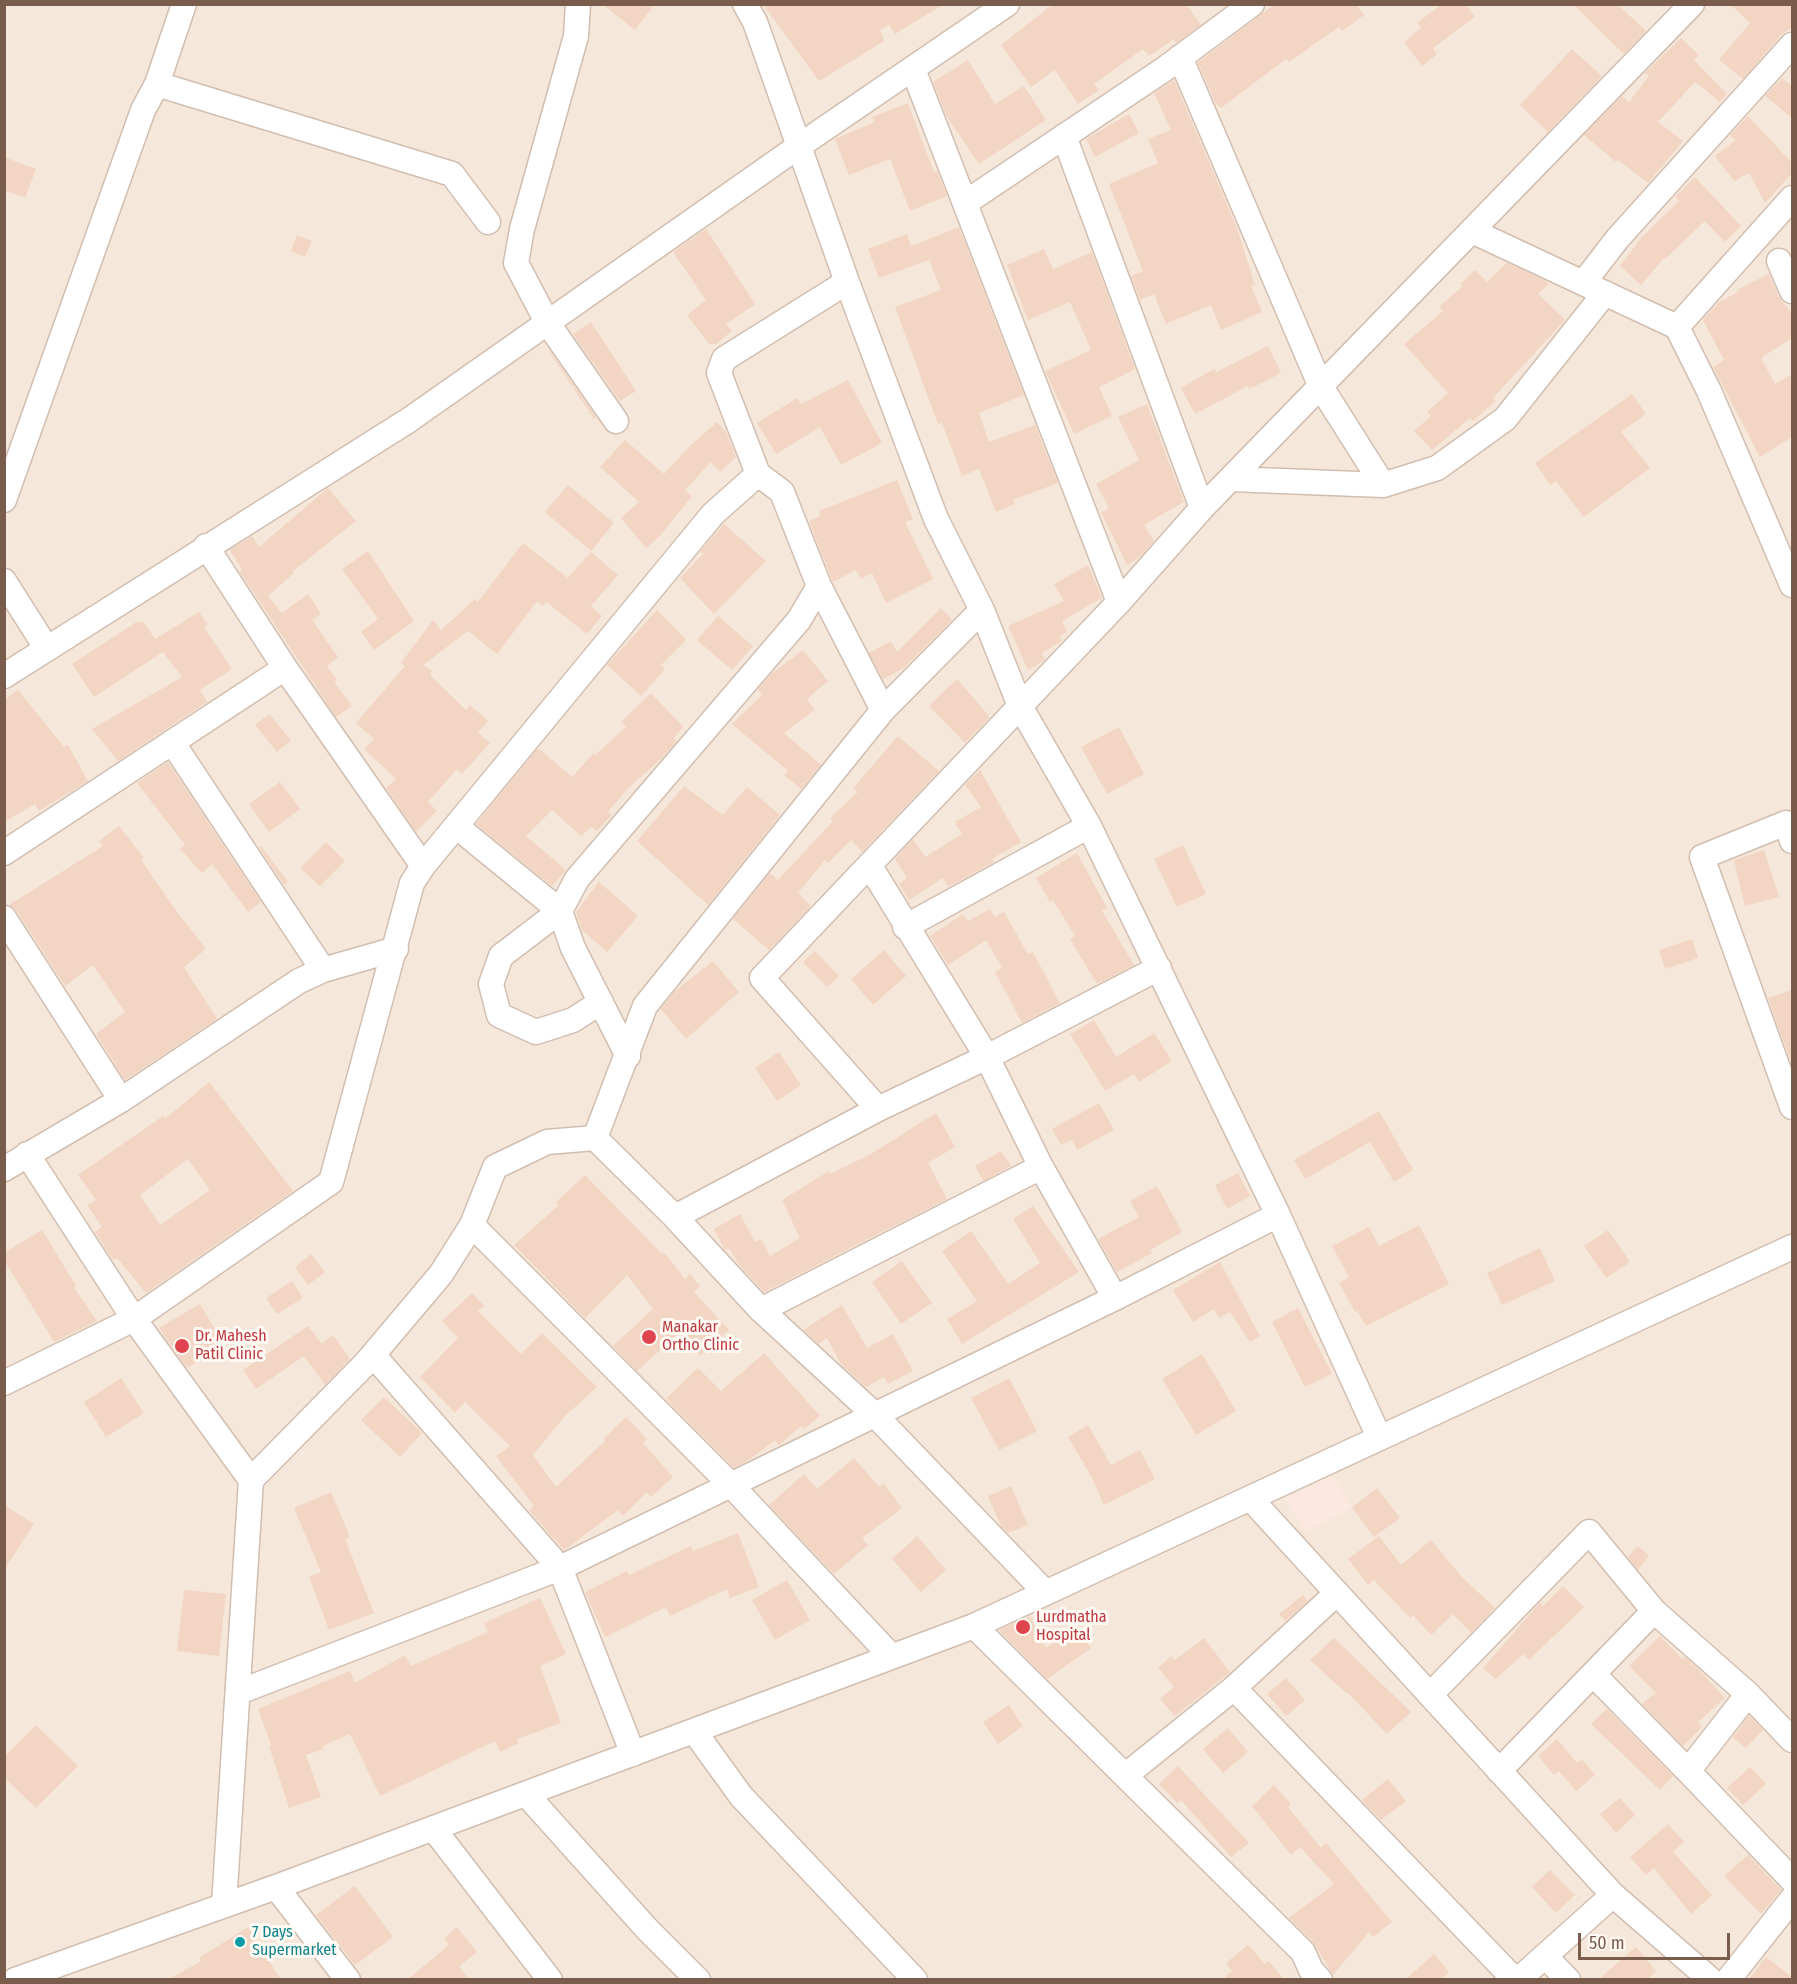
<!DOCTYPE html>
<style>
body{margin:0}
#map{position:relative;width:1797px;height:1984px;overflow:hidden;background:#fdf6ec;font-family:"Fira Sans Condensed",sans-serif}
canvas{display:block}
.frame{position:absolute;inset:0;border:6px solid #7a5c4d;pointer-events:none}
.scale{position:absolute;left:1578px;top:1933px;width:152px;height:27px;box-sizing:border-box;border:3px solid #7a5c4d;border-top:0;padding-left:8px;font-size:18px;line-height:21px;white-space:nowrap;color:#7a5c4d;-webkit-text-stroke:4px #fffaf3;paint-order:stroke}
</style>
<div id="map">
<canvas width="1797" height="1984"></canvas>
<div class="frame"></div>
<div class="scale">50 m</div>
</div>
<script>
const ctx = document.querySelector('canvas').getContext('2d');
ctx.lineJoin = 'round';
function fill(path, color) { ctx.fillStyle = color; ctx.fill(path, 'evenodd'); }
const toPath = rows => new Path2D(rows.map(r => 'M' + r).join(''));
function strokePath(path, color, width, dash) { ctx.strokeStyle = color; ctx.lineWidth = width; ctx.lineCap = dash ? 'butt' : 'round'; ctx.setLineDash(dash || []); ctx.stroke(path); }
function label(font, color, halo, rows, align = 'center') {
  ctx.font = font + ' "Fira Sans Condensed",sans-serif'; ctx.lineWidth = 6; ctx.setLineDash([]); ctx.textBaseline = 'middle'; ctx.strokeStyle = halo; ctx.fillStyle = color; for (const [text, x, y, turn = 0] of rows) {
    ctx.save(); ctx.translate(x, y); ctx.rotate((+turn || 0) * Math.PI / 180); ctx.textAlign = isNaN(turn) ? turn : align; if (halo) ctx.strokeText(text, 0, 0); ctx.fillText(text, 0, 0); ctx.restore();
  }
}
fill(toPath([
 [5,5,1792,5,1792,1979,5,1980]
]), '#f5e8da');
fill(toPath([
 [1331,1474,1352,1507,1305,1532,1286,1499]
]), '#fde8e0');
fill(toPath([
 [602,4,655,4,635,30],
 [763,4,944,4,895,34,889,25,880,30,884,41,819,81],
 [1053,4,1186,4,1201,25,1176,43,1174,39,1149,56,1143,49,1094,84,1099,90,1078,104,1055,70,1031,87,1001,45],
 [1275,4,1356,4,1364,15,1342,31,1339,27,1289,62,1286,59,1221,108,1215,102,1198,62],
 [1442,4,1466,4,1475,17,1433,48,1437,54,1422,66,1404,42,1421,28,1417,23],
 [1573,4,1617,4,1646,31,1624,54],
 [1730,4,1792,4,1792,27,1781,35,1743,79,1719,60,1750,23],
 [1681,38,1699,55,1694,60,1727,94,1720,102,1695,82,1658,122,1683,141,1648,183,1618,160,1616,162,1584,135,1622,96,1629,102,1649,76,1645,73],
 [1572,49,1602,76,1548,132,1520,105],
 [968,60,995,104,1024,86,1046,120,979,164,947,117,933,82],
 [1782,78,1792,86,1792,118,1765,96],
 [1174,80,1237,228,1255,285,1251,286,1262,312,1221,330,1211,305,1166,324,1154,294,1140,300,1131,276,1143,271,1109,184,1158,163,1148,139,1171,130,1154,93],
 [908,103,934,172,937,171,947,196,910,211,890,159,849,175,835,139,875,122,872,117],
 [1129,114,1139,133,1095,157,1086,139],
 [1748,116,1792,163,1792,173,1765,203,1749,173,1734,181,1715,156,1736,140,1730,135],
 [4,157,36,169,25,198,4,190],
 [1695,177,1741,226,1725,242,1705,221,1665,259,1664,258,1641,285,1620,266,1642,237,1679,201,1675,197],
 [959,227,1024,395,979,413,989,442,1035,425,1058,483,1013,500,1015,504,996,512,979,469,962,476,942,423,938,424,895,307,941,290,929,260,879,278,868,249,907,234,911,246],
 [706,229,755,304,726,324,732,331,716,344,709,344,687,315,706,300,673,252],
 [297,235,312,241,305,257,291,251],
 [1044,249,1053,269,1092,252,1135,369,1099,387,1112,416,1074,434,1045,371,1091,350,1070,302,1028,320,1007,265],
 [1507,263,1546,281,1549,284,1538,294,1565,320,1493,398,1496,401,1473,421,1470,418,1432,450,1414,431,1431,416,1427,412,1448,393,1404,344,1443,311,1439,307,1463,286,1460,284,1475,270,1487,282],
 [1769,274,1779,297,1792,314,1792,338,1761,358,1775,384,1792,374,1792,437,1760,457,1713,367,1724,360,1703,320,1719,302,1738,292,1737,290],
 [591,322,636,391,620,401,573,334],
 [1268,346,1281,373,1249,389,1248,386,1195,414,1181,388,1214,369,1216,372],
 [548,350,549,350,596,417,594,419],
 [848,380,882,443,841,465,820,427,776,454,757,423,797,398,801,404],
 [1632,394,1646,414,1621,432,1650,468,1584,517,1556,481,1550,485,1535,463],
 [1147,404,1184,502,1144,525,1154,541,1140,557,1127,565,1101,513,1109,508,1096,484,1139,460,1118,417],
 [717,422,726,432,736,457,720,472,711,462,685,490,692,496,660,536,646,548,621,518,639,502,600,467,625,440,664,474,690,446],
 [897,480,913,519,905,522,933,579,886,603,872,573,861,579,856,570,833,582,809,521,820,516,819,511],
 [568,485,614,523,591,551,545,512],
 [328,488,356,521,293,571,294,573,268,596,282,613,308,594,321,614,312,620,338,657,327,666,337,680,334,682,352,706,336,717,240,572,242,570,230,550,252,536,259,547],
 [724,524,766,561,714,614,680,578,703,554,700,552],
 [523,543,568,578,591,552,618,575,591,606,602,616,587,634,546,602,543,606,537,601,497,654,468,631,423,665,432,671,430,675,466,710,470,705,488,721,478,733,490,743,462,774,457,769,428,802,437,811,416,832,386,788,396,779,364,749,374,739,356,723,405,666,401,663,433,620,441,630,475,599,478,602],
 [368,551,414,621,374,650,361,632,378,619,342,569],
 [1088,565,1102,598,1062,621,1067,632,1059,636,1062,641,1042,653,1045,660,1028,670,1008,626,1064,601,1054,584],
 [941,608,952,620,904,668,883,679,869,653,891,641,897,652],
 [657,610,686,640,661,665,665,669,641,696,607,665],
 [199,612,208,625,204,627,232,669,200,690,207,702,118,761,92,729,182,677,163,652,94,697,72,664,138,621,139,623,143,621,155,639],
 [718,616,753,646,732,670,697,640],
 [803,650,828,681,807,699,815,710,784,733,821,765,801,789,784,775,788,771,732,724,762,695,758,690,771,674],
 [957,679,990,717,965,743,929,706],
 [18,690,64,747,68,745,88,781,39,811,35,804,4,822,4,700],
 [651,693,683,727,674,738,677,741,659,761,629,787,608,812,612,815,597,831,591,827,581,836,552,810,526,836,566,870,552,886,476,824,538,748,572,777,593,754,595,755,626,727,621,722],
 [269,714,291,740,277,752,255,725],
 [1119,727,1144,774,1107,794,1081,747],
 [898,736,939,771,862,852,851,840,828,863,825,860,798,893,811,906,769,950,733,919,770,873,778,880,833,821,830,818,858,792,853,788],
 [168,762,261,902,248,912,212,864,202,873,180,849,185,845,137,783],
 [980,770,1021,842,992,859,994,862,948,887,943,878,909,900,899,884,907,878,895,859,913,839,925,857,962,834,955,822,981,807,965,785],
 [280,782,300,809,269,832,249,804],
 [684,786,723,815,747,787,780,815,708,905,637,841],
 [119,826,144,858,141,860,177,912,206,949,184,967,217,1019,125,1080,96,1034,125,1012,93,965,65,986,16,910,9,905,103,846,99,841],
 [326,842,345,861,320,886,300,868],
 [1183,845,1206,894,1177,907,1154,859],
 [261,846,288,882,284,885,259,847],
 [1764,850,1779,897,1745,906,1734,860],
 [1077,853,1107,908,1102,911,1134,965,1097,984,1070,939,1075,936,1053,900,1050,902,1036,878],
 [599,882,638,916,607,952,582,930,576,912],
 [990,909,995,917,1004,912,1028,954,1033,952,1060,1003,1022,1023,995,972,1002,968,986,940,948,965,930,936,963,914,968,921],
 [1692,939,1698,958,1665,969,1659,950],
 [884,950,906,976,873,1005,851,979],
 [815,951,839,976,827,987,803,962],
 [713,961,739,992,686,1039,661,1009,674,992],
 [1792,990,1792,1062,1791,1062,1768,998],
 [1094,1020,1116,1057,1154,1033,1172,1061,1139,1082,1134,1074,1105,1091,1070,1034],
 [779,1052,801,1085,777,1101,755,1068],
 [209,1082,293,1191,146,1293,117,1258,113,1260,95,1232,102,1227,87,1205,96,1200,78,1175,163,1116,165,1119],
 [188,1159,210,1190,160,1225,140,1195],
 [1099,1103,1114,1130,1077,1150,1072,1140,1061,1145,1052,1129],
 [1379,1111,1413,1170,1394,1182,1370,1142,1305,1179,1294,1160],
 [936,1113,955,1147,928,1163,947,1199,764,1292,740,1266,729,1248,725,1250,714,1229,740,1214,755,1242,761,1239,770,1256,800,1238,782,1200,829,1171,830,1174,871,1154],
 [1001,1151,1011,1166,983,1181,975,1166],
 [1238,1173,1250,1196,1227,1209,1215,1185],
 [585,1175,662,1254,664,1252,685,1279,690,1274,700,1286,694,1292,729,1330,700,1356,679,1333,637,1371,613,1346,653,1309,627,1275,585,1318,514,1245,559,1205,556,1202],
 [1157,1186,1182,1232,1150,1250,1152,1253,1117,1272,1098,1239,1139,1217,1130,1201],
 [1033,1206,1079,1272,962,1344,947,1319,977,1301,942,1251,971,1231,1008,1284,1040,1263,1013,1219],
 [1419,1225,1449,1284,1366,1326,1357,1311,1355,1312,1339,1283,1349,1277,1332,1246,1369,1227,1379,1246],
 [42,1230,76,1286,74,1288,97,1321,54,1342,4,1260,4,1253],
 [1608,1230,1630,1262,1606,1278,1584,1246],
 [1540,1248,1555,1281,1502,1305,1487,1273],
 [311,1254,325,1272,308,1285,295,1267],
 [902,1261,932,1303,901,1324,872,1282],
 [1220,1262,1260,1336,1250,1342,1230,1312,1219,1318,1214,1309,1193,1322,1173,1290],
 [292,1281,303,1298,277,1314,266,1298],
 [472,1293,484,1306,478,1311,521,1354,542,1333,597,1387,564,1417,533,1455,556,1487,606,1440,604,1438,626,1417,647,1439,643,1443,673,1477,651,1497,647,1492,623,1516,618,1510,564,1550,529,1510,534,1506,496,1456,510,1446,465,1402,455,1413,420,1377,458,1338,442,1321],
 [200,1304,225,1346,187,1368,159,1328],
 [842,1305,867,1348,893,1334,913,1371,888,1384,884,1377,866,1387,841,1364,827,1338,819,1344,803,1330],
 [1298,1308,1332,1374,1305,1387,1272,1322],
 [308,1326,322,1344,333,1335,350,1359,325,1385,304,1356,256,1389,243,1370],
 [764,1353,820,1416,804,1429,801,1426,779,1445,775,1440,749,1460,734,1468,666,1399,698,1368,721,1391],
 [1202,1354,1236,1411,1196,1435,1162,1379],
 [121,1378,144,1413,106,1437,84,1402],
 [1009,1378,1037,1431,999,1450,971,1398],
 [384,1397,422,1433,400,1457,361,1420],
 [1088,1425,1111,1465,1140,1450,1155,1479,1104,1505,1091,1476,1068,1437],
 [854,1458,879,1487,884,1484,902,1508,862,1538,868,1545,834,1574,769,1505,804,1474,817,1489],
 [1011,1486,1028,1525,1008,1533,1001,1526,988,1496],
 [1377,1488,1400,1518,1374,1537,1352,1507],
 [331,1492,350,1537,345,1539,374,1613,329,1630,309,1577,321,1572,294,1508],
 [4,1505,34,1524,4,1570],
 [738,1533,759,1587,730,1598,727,1589,670,1616,666,1607,605,1637,585,1592,627,1571,629,1575,691,1546,693,1551],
 [917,1536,946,1570,921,1592,892,1559],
 [1379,1536,1401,1565,1431,1540,1461,1576,1495,1608,1471,1633,1453,1614,1431,1635,1413,1615,1410,1618,1374,1580,1368,1585,1348,1559],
 [1637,1546,1649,1555,1638,1570,1628,1557],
 [787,1580,810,1620,775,1640,752,1600],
 [1563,1586,1584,1607,1529,1660,1523,1654,1496,1679,1483,1668,1540,1603,1543,1606],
 [184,1590,226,1594,219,1656,177,1651],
 [1303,1595,1308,1601,1285,1621,1279,1614],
 [540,1598,566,1654,540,1666,561,1723,517,1739,519,1743,500,1752,495,1741,380,1796,350,1734,323,1746,324,1749,306,1755,321,1797,289,1808,269,1746,271,1745,258,1709,350,1671,355,1683,405,1655,411,1666,488,1632,484,1623],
 [1030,1616,1046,1648,1076,1626,1091,1648,1047,1679,999,1630],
 [1660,1636,1682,1659,1685,1657,1698,1669,1725,1698,1698,1722,1702,1727,1683,1746,1642,1704,1656,1693,1629,1666],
 [1204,1638,1230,1672,1175,1716,1160,1699,1174,1687,1158,1668,1171,1656,1175,1660],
 [1334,1638,1411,1712,1387,1734,1347,1692,1346,1693,1310,1660],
 [1286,1678,1305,1700,1286,1716,1267,1694],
 [1009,1705,1023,1726,998,1744,983,1722],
 [1607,1709,1673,1776,1660,1790,1591,1724],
 [1749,1716,1763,1730,1746,1748,1733,1737],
 [36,1725,78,1766,36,1808,4,1777,4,1757],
 [1228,1728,1248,1752,1223,1773,1203,1749],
 [1557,1739,1577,1763,1582,1759,1595,1775,1576,1791,1559,1771,1554,1775,1538,1756],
 [1178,1766,1249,1843,1231,1857,1181,1800,1177,1803,1159,1784],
 [1750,1767,1766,1784,1743,1805,1727,1788],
 [1388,1779,1406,1801,1381,1820,1362,1800],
 [1274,1785,1291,1804,1288,1807,1321,1848,1326,1843,1392,1922,1373,1937,1369,1932,1333,1975,1313,1942,1289,1918,1334,1884,1300,1847,1291,1855,1252,1806],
 [1620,1798,1635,1815,1616,1833,1600,1814],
 [1668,1824,1684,1842,1673,1852,1712,1895,1691,1914,1654,1868,1646,1875,1630,1857],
 [1748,1855,1781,1890,1761,1914,1724,1876],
 [1550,1870,1575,1895,1556,1913,1532,1887],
 [355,1886,393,1937,355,1965,316,1915],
 [248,1927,281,1980,168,1980,201,1961,199,1958],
 [457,1927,477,1952,459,1966,469,1980,407,1980,449,1945,444,1938],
 [1248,1945,1265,1964,1269,1961,1284,1980,1222,1980,1232,1971,1226,1963],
 [1636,1947,1656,1971,1647,1980,1598,1980],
 [1434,1954,1449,1972,1440,1980,1405,1980],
 [1766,1957,1792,1977,1792,1980,1748,1980]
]), '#f3d5c3');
const street = toPath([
 [578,4,576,36,522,229,516,263,547,322,616,421],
 [745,4,755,22,847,282,936,519,982,610,1020,706,1089,826,1278,1215,1379,1437],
 [1180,57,1321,387,1383,485],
 [913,69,1119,602],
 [157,84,452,174,488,222],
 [1064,136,1202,508],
 [965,203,1166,68,1252,4],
 [1472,231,1677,327,1709,391,1792,585],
 [1779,261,1792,291],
 [1584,282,1618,238,1792,45],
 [1677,327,1792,198],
 [758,474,719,373,724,359,847,282],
 [1231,479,1383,485,1437,468,1505,419,1605,293],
 [4,500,143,110,157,84,184,4],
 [4,581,47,649],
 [819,586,883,710],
 [4,676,409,420,799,146,1007,4],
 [172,742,323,970],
 [456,826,560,911,501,956,491,984,499,1015,536,1032,573,1020,601,1002],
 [1792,841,1786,823,1702,857,1792,1107],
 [4,853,285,668],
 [423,866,713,514,758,474,782,492,819,586,799,620,577,879,560,911,573,948,628,1056],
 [870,866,987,1057,1041,1167,1115,1298],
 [4,918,121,1100],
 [905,927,1089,826],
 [878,1109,762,978,1119,602,1202,508,1692,4],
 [595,1138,675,1217,761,1310,875,1415,1045,1592],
 [27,1154,134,1319,251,1480],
 [4,1169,121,1100,299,981,323,970,396,949],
 [675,1217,878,1109,987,1057,1159,968],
 [472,1225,731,1485,891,1656],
 [761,1310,1041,1167],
 [373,1355,560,1568,633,1754],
 [4,1383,134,1319,331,1182,412,883,423,866,285,668,206,546],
 [1250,1498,1613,1895,1711,1980],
 [974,1626,1303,1952,1311,1970,1320,1980],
 [1593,1674,1688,1771],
 [1234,1688,1515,1980],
 [239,1692,560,1568,1115,1298,1278,1215],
 [1430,1695,1589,1532,1654,1611],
 [694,1731,741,1796,915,1980],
 [1792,1740,1748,1694,1688,1771,1792,1880],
 [1499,1771,1654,1611,1748,1694],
 [1126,1775,1234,1688,1337,1593],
 [526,1794,647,1929,698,1980],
 [433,1828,550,1980],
 [276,1887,348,1980],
 [224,1905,251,1480,366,1363,441,1274,472,1225,495,1167,547,1142,595,1138,645,1006,883,710,982,610],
 [1545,1956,1568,1980],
 [15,1980,276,1887,974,1626,1792,1247],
 [1518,1980,1613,1895],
 [1728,1980,1792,1899]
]);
strokePath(street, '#d1beb0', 27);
strokePath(street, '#fff', 24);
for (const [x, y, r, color] of [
 [649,1337,8,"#e0444e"],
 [182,1346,8,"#e0444e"],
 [1023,1627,8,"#e0444e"],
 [240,1942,6,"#0f9aa8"]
]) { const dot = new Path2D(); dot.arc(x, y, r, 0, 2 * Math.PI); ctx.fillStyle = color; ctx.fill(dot); strokePath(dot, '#fffaf3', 2); }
label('16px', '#be3a42', '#fffaf3', [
 ["Manakar",662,1328],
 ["Ortho Clinic",662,1346],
 ["Dr. Mahesh",195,1337],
 ["Patil Clinic",195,1355],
 ["Lurdmatha",1036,1618],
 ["Hospital",1036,1636]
], 'left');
label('16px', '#0d838f', '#fffaf3', [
 ["7 Days",252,1933],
 ["Supermarket",252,1951]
], 'left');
</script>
